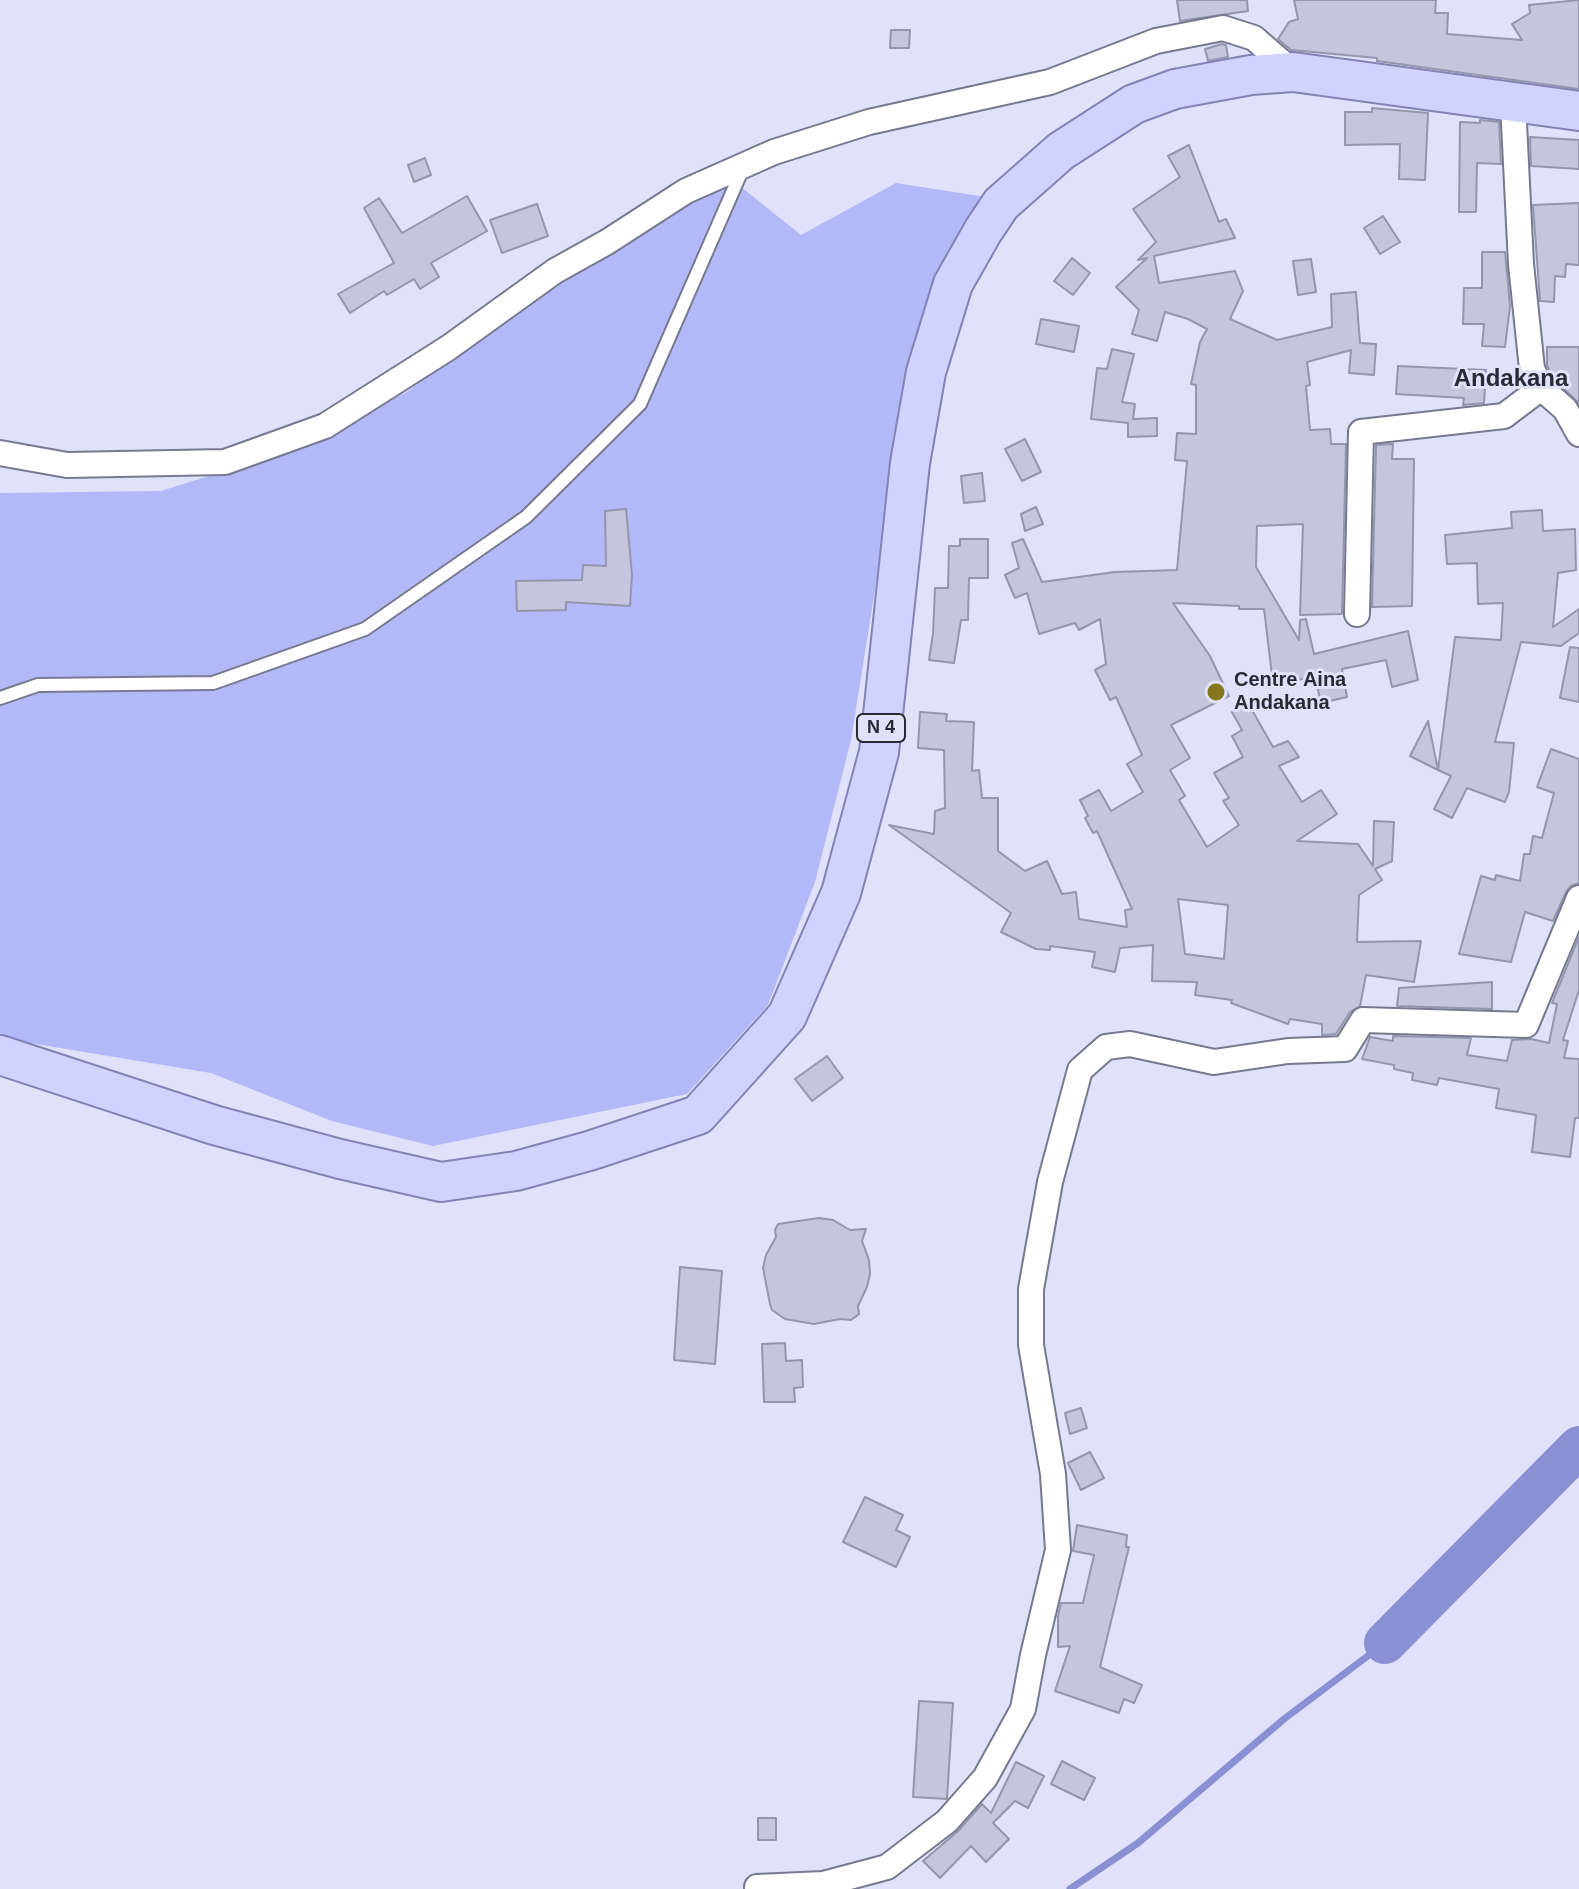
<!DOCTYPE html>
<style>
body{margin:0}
canvas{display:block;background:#dfe2fa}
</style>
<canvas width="1579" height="1889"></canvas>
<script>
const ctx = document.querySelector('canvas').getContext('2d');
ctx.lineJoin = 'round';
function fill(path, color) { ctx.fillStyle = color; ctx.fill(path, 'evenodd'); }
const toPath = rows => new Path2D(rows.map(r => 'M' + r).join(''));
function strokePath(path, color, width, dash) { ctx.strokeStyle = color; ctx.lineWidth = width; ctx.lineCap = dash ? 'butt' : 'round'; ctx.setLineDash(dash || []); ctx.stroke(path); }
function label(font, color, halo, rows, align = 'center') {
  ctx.font = font + ' Arial,sans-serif'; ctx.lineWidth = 6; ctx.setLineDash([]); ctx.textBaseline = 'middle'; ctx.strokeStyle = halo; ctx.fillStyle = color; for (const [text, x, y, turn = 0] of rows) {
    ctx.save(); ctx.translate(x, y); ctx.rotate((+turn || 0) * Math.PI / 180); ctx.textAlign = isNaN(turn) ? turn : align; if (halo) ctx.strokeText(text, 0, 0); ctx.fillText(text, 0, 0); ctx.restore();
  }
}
fill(toPath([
 [731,179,801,235,896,183,986,197,896,458,851,740,815,882,768,1005,687,1094,433,1146,332,1121,211,1073,0,1038,0,493,161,491,263,459,405,393,547,291]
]), '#b2b8f8');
strokePath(toPath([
 [1070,1889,1138,1843,1284,1719,1385,1643]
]), '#8b8fd3', 7);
strokePath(toPath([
 [1385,1643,1579,1447]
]), '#8b8fd3', 42);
const building = toPath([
 [1177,0,1247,0,1248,11,1180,21,1177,0],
 [1294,0,1436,0,1435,13,1448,13,1447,34,1522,40,1512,24,1530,13,1529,5,1579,0,1579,89,1377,61,1377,58,1291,50,1278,39,1289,22,1298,19,1294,0],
 [891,30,910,30,909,48,890,48,891,30],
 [1222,44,1226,45,1228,57,1208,61,1205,49,1222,44],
 [1372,108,1428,113,1425,180,1399,179,1400,144,1345,145,1345,112,1372,112,1372,108],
 [1480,120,1499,122,1501,164,1477,163,1476,212,1459,212,1460,122,1480,123,1480,120],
 [1530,137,1579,140,1579,169,1531,166,1530,137],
 [1189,145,1219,222,1226,219,1235,238,1154,256,1159,283,1235,271,1243,291,1230,319,1277,340,1332,327,1331,294,1356,292,1360,343,1376,344,1374,375,1349,373,1351,350,1307,362,1310,385,1306,386,1310,430,1330,429,1331,444,1346,444,1342,614,1300,615,1303,524,1257,526,1256,567,1299,640,1300,620,1306,619,1314,654,1408,631,1418,680,1392,687,1386,660,1342,669,1347,697,1321,703,1315,677,1273,684,1264,609,1239,609,1239,606,1173,603,1210,656,1229,696,1171,725,1190,758,1170,770,1185,796,1179,800,1207,847,1239,825,1223,801,1229,798,1214,773,1243,757,1232,736,1242,730,1232,712,1248,703,1273,747,1288,741,1299,757,1279,766,1302,802,1321,790,1337,814,1297,841,1358,844,1373,866,1374,821,1394,822,1392,861,1375,869,1382,880,1359,895,1357,942,1421,941,1414,982,1366,975,1360,1006,1350,1012,1336,1034,1322,1035,1322,1024,1290,1019,1288,1024,1231,1003,1232,1000,1195,995,1197,982,1152,981,1153,945,1120,948,1115,972,1092,967,1095,952,1050,946,1050,950,1036,949,1001,932,1011,913,889,825,934,834,935,811,945,808,944,750,918,748,920,712,947,714,946,721,974,722,972,771,979,770,982,798,998,798,998,851,1025,871,1047,861,1062,894,1076,892,1079,919,1127,927,1125,910,1132,909,1097,831,1093,833,1085,818,1088,816,1080,800,1099,790,1111,811,1143,792,1127,764,1142,755,1116,697,1110,700,1095,670,1106,664,1100,619,1079,630,1075,623,1039,634,1027,593,1015,598,1005,575,1019,568,1012,543,1023,539,1042,582,1115,572,1177,570,1187,461,1175,460,1177,433,1196,434,1196,385,1191,384,1200,342,1207,329,1188,319,1165,312,1157,341,1132,334,1139,310,1116,287,1147,258,1138,260,1156,242,1133,209,1180,177,1168,156,1189,145],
 [1178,899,1228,905,1224,959,1185,954,1178,899],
 [425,158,431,175,414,182,408,165,425,158],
 [467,196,487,231,431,263,439,277,420,289,414,279,387,295,384,291,350,313,338,294,394,263,364,208,379,198,402,233,467,196],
 [1579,203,1579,265,1566,264,1565,277,1555,276,1554,302,1540,301,1533,205,1579,203],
 [537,204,548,236,502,253,490,220,537,204],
 [1383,216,1400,242,1380,254,1364,228,1383,216],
 [1482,252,1505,252,1510,306,1505,347,1482,346,1484,324,1463,324,1464,288,1482,288,1482,252],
 [1072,258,1090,273,1073,295,1054,281,1072,258],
 [1311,259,1316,292,1298,295,1293,261,1311,259],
 [1041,319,1079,326,1074,352,1036,344,1041,319],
 [1547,347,1579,347,1579,403,1553,379,1547,365,1547,347],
 [1112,349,1134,354,1122,402,1135,404,1133,419,1157,418,1157,436,1128,437,1128,423,1091,419,1097,368,1107,369,1112,349],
 [1398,366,1486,370,1484,403,1463,405,1464,398,1396,394,1398,366],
 [1025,439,1041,472,1022,481,1005,449,1025,439],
 [1393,444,1392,459,1414,459,1412,606,1372,607,1376,445,1393,444],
 [982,473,985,501,964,503,961,476,982,473],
 [1036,507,1043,524,1025,531,1021,514,1036,507],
 [626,509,632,575,630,606,566,602,566,610,517,611,516,581,582,580,583,565,606,566,605,511,626,509],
 [1542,510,1543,531,1575,529,1576,570,1558,573,1553,627,1579,609,1579,633,1561,646,1521,642,1495,742,1514,743,1509,792,1505,802,1467,788,1452,818,1434,809,1451,776,1438,770,1455,637,1501,640,1503,603,1478,604,1477,563,1447,564,1445,535,1512,528,1511,512,1542,510],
 [960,539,988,539,988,578,969,578,968,620,961,620,954,663,929,660,933,634,935,588,948,588,949,546,960,546,960,539],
 [1570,647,1579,648,1579,702,1560,698,1570,647],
 [1428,721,1438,770,1410,756,1428,721],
 [1551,749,1579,759,1579,883,1571,886,1566,892,1553,921,1525,912,1511,962,1459,954,1481,876,1495,880,1496,875,1520,881,1524,854,1530,854,1533,836,1542,838,1554,793,1537,787,1551,749],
 [1579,937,1579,990,1563,1040,1568,1041,1564,1058,1579,1059,1579,1118,1575,1118,1570,1157,1532,1152,1536,1115,1496,1108,1499,1089,1439,1078,1437,1085,1412,1080,1413,1073,1394,1069,1394,1065,1362,1059,1370,1037,1393,1041,1393,1036,1471,1038,1467,1055,1507,1061,1512,1040,1531,1039,1549,1043,1557,1004,1552,1003,1579,937],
 [1492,982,1492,1009,1397,1006,1399,988,1492,982],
 [827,1056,843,1078,812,1101,795,1079,827,1056],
 [819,1218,833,1220,850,1230,866,1229,862,1241,869,1260,870,1274,867,1287,858,1306,859,1314,851,1320,840,1319,814,1324,785,1319,772,1310,770,1304,763,1268,766,1255,776,1237,775,1230,778,1224,819,1218],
 [680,1267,722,1271,715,1364,674,1360,680,1267],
 [785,1343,786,1361,802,1360,803,1387,794,1388,795,1402,764,1402,762,1344,785,1343],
 [1081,1408,1087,1428,1070,1434,1065,1413,1081,1408],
 [1090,1452,1104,1478,1081,1490,1068,1463,1090,1452],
 [865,1497,903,1515,896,1530,910,1537,896,1567,843,1542,865,1497],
 [1077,1525,1127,1535,1126,1547,1129,1547,1100,1667,1142,1685,1134,1703,1124,1699,1119,1713,1055,1691,1070,1646,1058,1647,1058,1616,1061,1603,1083,1603,1094,1555,1073,1551,1077,1525],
 [919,1701,953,1703,947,1799,913,1797,919,1701],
 [1062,1761,1095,1778,1084,1800,1051,1784,1062,1761],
 [1016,1762,1044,1776,1028,1808,1015,1801,993,1823,1009,1839,986,1862,971,1846,940,1878,923,1861,958,1831,982,1804,991,1813,1016,1762],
 [758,1818,776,1818,776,1840,758,1840,758,1818]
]);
fill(building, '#c3c6dd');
strokePath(building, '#9496ac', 2);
const lane = toPath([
 [0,698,38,685,213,683,365,629,526,517,640,404,743,168]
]);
const street = toPath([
 [1513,103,1521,264,1532,369,1541,388,1565,409,1579,434],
 [0,453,67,465,225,462,325,426,448,348,555,271,607,242,686,191,774,152,869,122,1050,82,1156,41,1223,28,1254,38,1293,72],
 [1357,614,1361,432,1504,416,1541,388],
 [757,1887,823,1884,887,1867,947,1821,985,1778,1023,1709,1033,1655,1058,1550,1053,1474,1031,1345,1031,1289,1050,1182,1080,1070,1106,1047,1130,1044,1214,1062,1288,1051,1345,1049,1363,1020,1526,1025,1579,898]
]);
const primary = toPath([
 [0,1055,214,1125,340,1159,441,1182,516,1171,589,1151,698,1115,787,1016,841,893,879,752,910,463,926,372,953,284,983,231,1001,204,1061,151,1134,104,1175,89,1251,75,1293,72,1579,111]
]);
strokePath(lane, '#77798f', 16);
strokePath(street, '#77798f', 28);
strokePath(primary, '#8184b5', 42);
strokePath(lane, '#fff', 12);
strokePath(street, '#fff', 24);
strokePath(primary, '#d0d3fd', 38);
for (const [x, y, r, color] of [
 [1216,692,10,"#85771b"]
]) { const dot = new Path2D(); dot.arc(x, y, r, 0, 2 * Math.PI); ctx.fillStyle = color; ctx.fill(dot); strokePath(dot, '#dfe2fa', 3); }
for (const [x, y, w] of [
 [881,728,48]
]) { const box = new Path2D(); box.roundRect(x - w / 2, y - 14, w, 28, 6); ctx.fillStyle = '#dfe2fa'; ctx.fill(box); strokePath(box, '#292a33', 2); }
label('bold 18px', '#292a33', null, [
 ["N 4",881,728]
]);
label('bold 20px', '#292a33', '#dfe2fa', [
 ["Centre Aina",1234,680],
 ["Andakana",1234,703]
], 'left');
label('bold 24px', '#292a33', '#dfe2fa', [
 ["Andakana",1511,379]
]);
</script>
